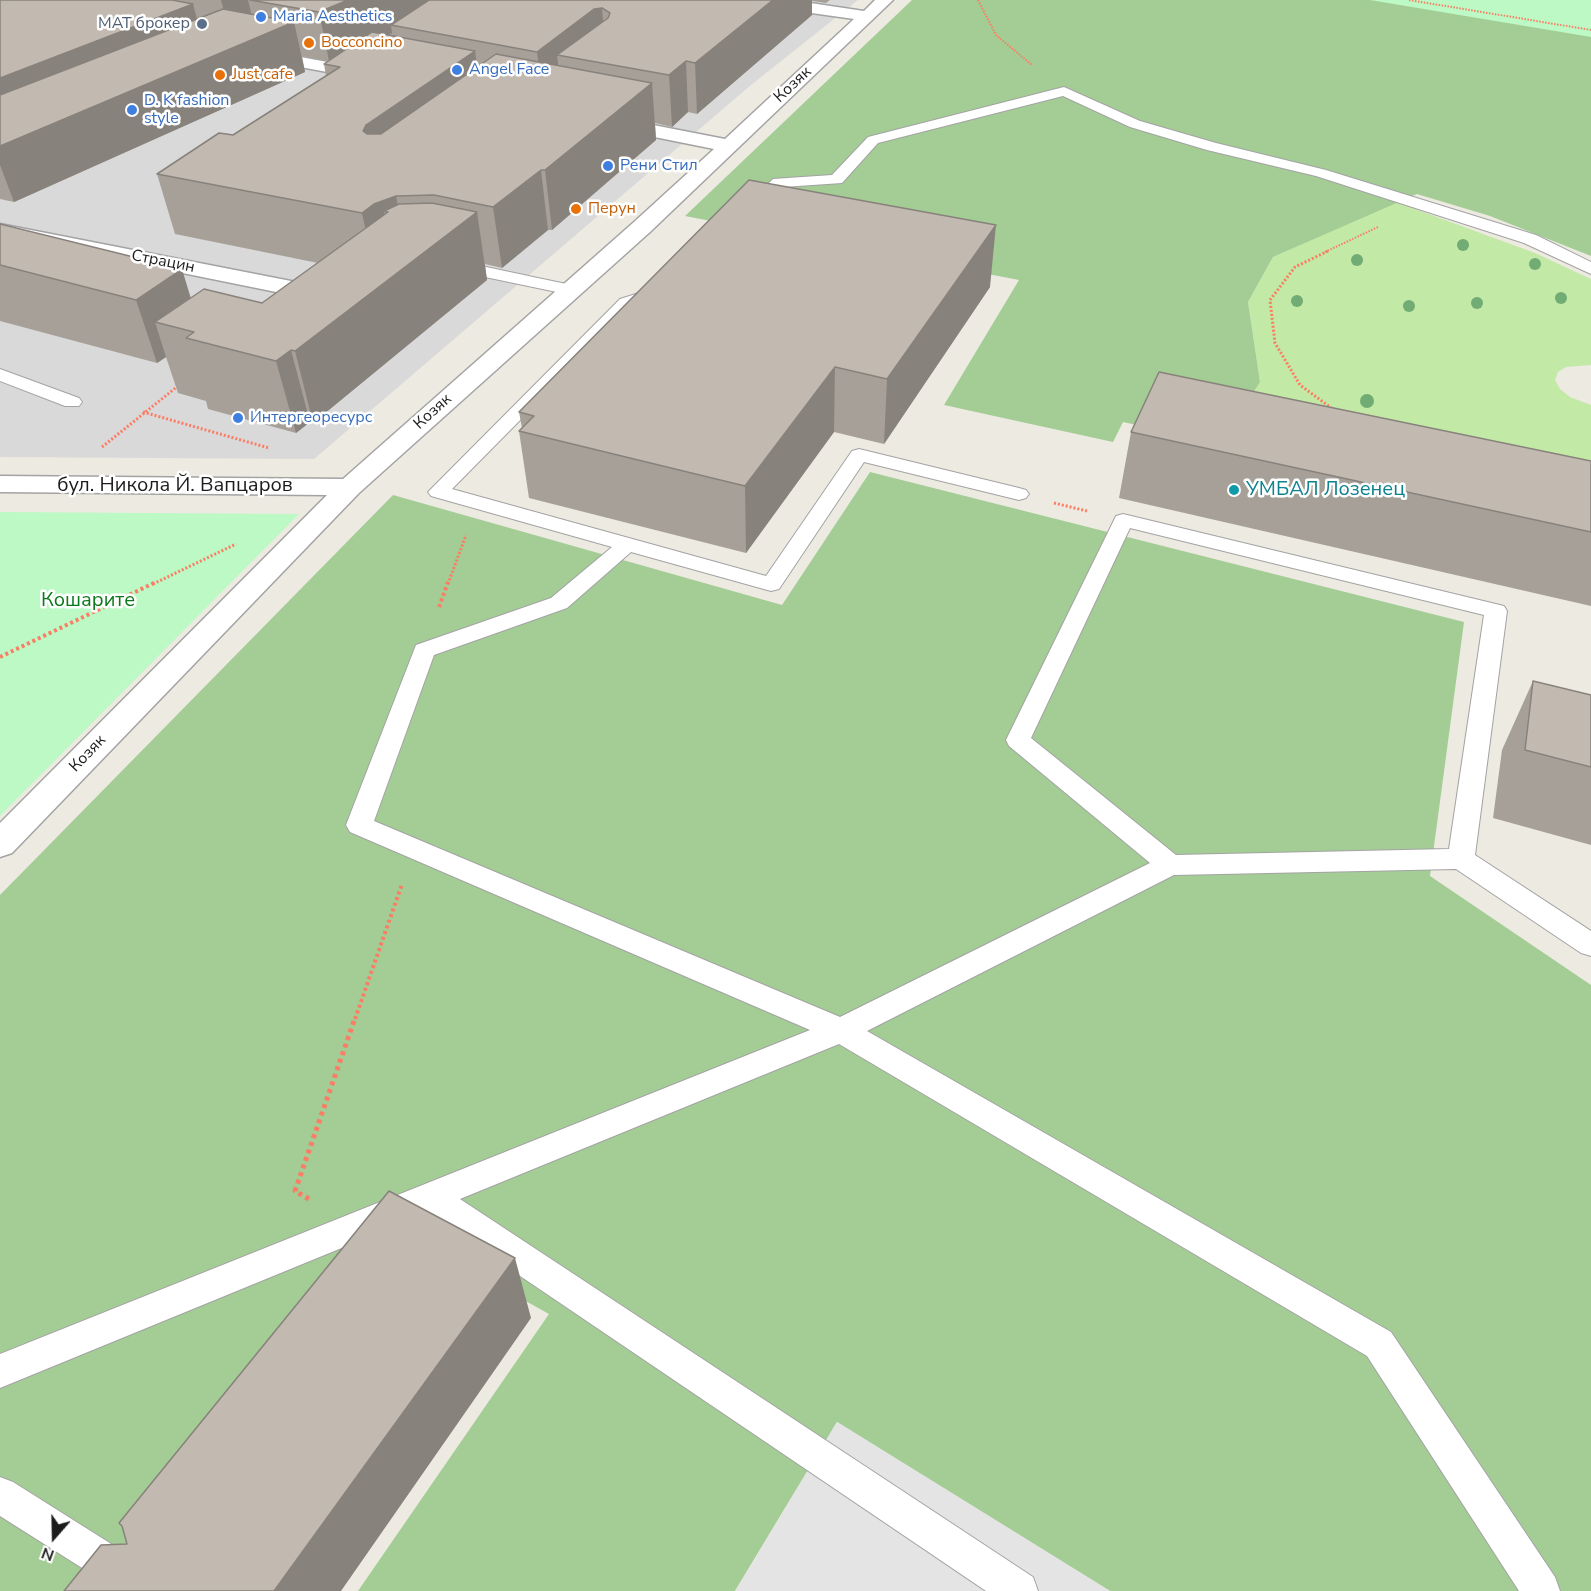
<!DOCTYPE html>
<meta charset="utf-8">
<style>
body{margin:0}
#map{position:relative;width:1591px;height:1591px;overflow:hidden;background:#edeae1;font-family:"Nunito Sans",sans-serif}
canvas{display:block}
.north{position:absolute;left:24px;top:1507px;width:60px;height:60px;-webkit-text-stroke:4px #fff;paint-order:stroke;rotate:200deg;font-size:16px;font-weight:700;line-height:24px;text-align:center;color:#1c1c1c}
.north::after{content:'';display:block;margin:auto;width:21px;height:27px;background:#1c1c1c;clip-path:polygon(50% 0,100% 100%,50% 72%,0 100%)}
</style>
<div id="map">
<canvas width="1591" height="1591"></canvas>
<div class="north">N</div>
</div>
<script>
const ctx = document.querySelector('canvas').getContext('2d');
ctx.lineJoin = 'round';
function fill(path, color) { ctx.fillStyle = color; ctx.fill(path, 'evenodd'); }
const toPath = rows => new Path2D(rows.map(r => 'M' + r).join(''));
function strokePath(path, color, width, dash) { ctx.strokeStyle = color; ctx.lineWidth = width; ctx.lineCap = dash ? 'butt' : 'round'; ctx.setLineDash(dash || []); ctx.stroke(path); }
function label(font, color, halo, rows, align = 'center') {
  ctx.font = font + ' "Nunito Sans",sans-serif'; ctx.lineWidth = 5; ctx.setLineDash([]); ctx.textBaseline = 'middle'; ctx.strokeStyle = halo; ctx.fillStyle = color; for (const [text, x, y, turn = 0] of rows) {
    ctx.save(); ctx.translate(x, y); ctx.rotate((+turn || 0) * Math.PI / 180); ctx.textAlign = isNaN(turn) ? turn : align; if (halo) ctx.strokeText(text, 0, 0); ctx.fillText(text, 0, 0); ctx.restore();
  }
}
fill(toPath([
 [0,0,858,0,751,85,314,459,0,457]
]), '#dad9d9');
fill(toPath([
 [1396,202,1535,253,1591,279,1591,365,1566,367,1558,372,1555,380,1560,389,1570,397,1591,405,1591,526,1234,423,1260,382,1248,302,1273,257]
]), '#c3e9a6');
fill(toPath([
 [912,0,1591,0,1591,256,1490,216,1417,194,1273,257,1248,302,1260,382,1234,423,1193,437,1123,422,1113,442,944,405,1019,280,685,216],
 [870,472,1464,622,1430,876,1591,985,1591,1591,1110,1591,837,1422,735,1591,358,1591,549,1314,409,1236,129,1591,0,1591,0,895,393,495,782,605]
]), '#a3cd95');
fill(toPath([
 [1370,0,1591,0,1591,37],
 [0,512,299,514,0,816]
]), '#bcf9c5');
fill(toPath([
 [837,1422,1110,1591,735,1591]
]), '#e4e4e4');
const lane = toPath([
 [1064,87,1140,121,1216,143,1326,170,1536,235,1591,262,1591,274,1524,243,1316,176,1207,150,1130,127,1063,96,878,143,842,183,783,187,758,211,746,211,744,208,773,179,832,175,868,137,1064,87],
 [453,260,571,285,577,286,580,290,577,294,571,295,447,269,444,265,447,261,453,260],
 [661,286,667,287,670,291,667,295,632,307,452,489,766,576,852,451,859,449,1019,488,1026,490,1029,494,1026,498,1019,500,864,462,779,589,771,591,631,552,567,608,434,655,374,821,840,1017,1150,863,1009,746,1006,740,1116,516,1123,514,1504,606,1507,611,1475,855,1591,931,1591,956,1581,953,1456,869,1174,875,867,1031,1391,1332,1555,1577,1560,1591,1519,1591,1367,1356,839,1044,460,1199,1033,1577,1038,1591,986,1591,427,1213,0,1388,0,1354,810,1030,350,832,346,825,416,645,551,598,612,547,431,496,428,492,620,299,661,286],
 [1130,528,1484,615,1449,849,1176,855,1031,738,1130,528],
 [0,369,79,398,82,402,79,406,65,406,0,381,0,369],
 [0,1477,13,1482,135,1559,141,1572,135,1585,122,1591,109,1585,0,1516,0,1477]
]);
const street = toPath([
 [747,0,790,0,864,11,875,0,893,0,650,232,359,493,12,853,0,857,0,823,327,495,0,492,0,476,343,479,634,222,714,149,605,127,602,123,605,119,612,117,725,139,854,19,755,5,747,0],
 [258,49,370,70,376,71,379,75,376,79,370,80,252,58,249,54,252,50,258,49],
 [0,224,291,281,299,283,302,288,299,293,291,295,0,236,0,224]
]);
strokePath(lane, '#a3a3a3', 2);
strokePath(street, '#a3a3a3', 3);
strokePath(toPath([
 [978,0,996,35,1032,65],
 [1409,0,1591,30],
 [1325,252,1378,227]
]), '#fa7d65', 2, [1.5, 1.5]);
strokePath(toPath([
 [1328,251,1295,267,1270,300,1275,343,1300,385,1334,410],
 [143,412,269,448],
 [102,447,178,386],
 [1054,503,1087,511],
 [153,584,236,544],
 [448,584,466,535]
]), '#fa7d65', 3, [2, 2]);
strokePath(toPath([
 [439,607,448,582],
 [0,657,156,582],
 [355,1019,402,884]
]), '#fa7d65', 4, [3, 3]);
strokePath(toPath([
 [309,1199,295,1191,355,1018]
]), '#fa7d65', 5, [4, 4]);
fill(lane, '#fff');
fill(street, '#fff');
ctx.fillStyle = '#71ac74';
for (const [x, y, r] of [
 [1463,245,6],
 [1357,260,6],
 [1535,264,6],
 [1561,298,6],
 [1297,301,6],
 [1477,303,6],
 [1409,306,6],
 [1367,401,7]
]) { ctx.beginPath(); ctx.arc(x, y, r, 0, 2 * Math.PI); ctx.fill(); }
fill(toPath([
 [0,0,830,0,826,3,812,1,812,15,697,114,688,112,672,127,655,123,656,140,552,230,548,230,502,268,485,264,487,280,313,423,310,422,296,433,208,409,206,401,178,393,166,357,157,363,0,321,0,224,191,298,262,303,318,263,175,234,157,174,233,135,326,76,324,64,328,61,302,56,305,72,14,202,0,199],
 [990,287,884,444,834,432,746,553,529,498,519,431,522,428,519,412],
 [1131,432,1591,461,1591,606,1119,498],
 [1533,681,1591,695,1591,845,1493,818,1502,750]
]), '#a7a098');
fill(toPath([
 [221,0,248,0,256,33,232,43],
 [348,0,454,0,391,25,392,33,329,61,319,12],
 [773,0,812,0,812,15,697,114,695,63],
 [193,4,206,53,0,138,0,78],
 [602,8,606,57,557,55,561,88,543,102,537,52,594,9],
 [294,22,305,72,14,202,0,165,0,146],
 [475,51,483,106,378,183,363,131,366,125],
 [686,61,688,112,672,127,669,75],
 [652,83,656,140,552,230,545,170],
 [541,170,548,230,502,268,493,207],
 [396,196,408,257,388,212,384,211,395,262,375,274,362,213,374,204],
 [477,212,487,280,313,423,295,351],
 [996,225,990,287,884,444,887,379],
 [182,269,201,332,194,332,155,322,166,357,157,363,136,300],
 [291,350,310,422,296,433,276,361],
 [835,367,834,432,746,553,745,486],
 [515,1258,531,1318,341,1591,274,1591]
]), '#88827c');
const building = toPath([
 [0,0,172,0,193,4,0,78,0,0],
 [250,0,348,0,319,12,250,0],
 [429,0,773,0,695,63,686,61,669,75,557,55,608,18,610,13,602,8,594,9,537,52,391,25,429,0],
 [223,9,294,22,0,146,0,95,223,9],
 [372,32,475,51,366,125,363,131,367,134,381,134,496,54,652,83,545,170,541,170,493,207,434,195,396,196,374,204,362,213,157,174,219,133,233,135,340,67,324,64,372,32],
 [749,180,996,225,887,379,835,367,745,486,519,431,534,416,519,412,749,180],
 [432,203,477,212,295,351,291,350,276,361,186,338,194,332,155,322,204,289,262,303,388,212,384,211,399,204,432,203],
 [0,224,182,269,136,300,0,265,0,224],
 [1159,372,1591,461,1591,532,1131,432,1159,372],
 [1533,681,1591,695,1591,767,1525,750,1533,681],
 [389,1191,515,1258,274,1591,64,1591,101,1545,127,1544,122,1526,119,1523,389,1191]
]);
fill(building, '#c2bab1');
strokePath(building, '#88827c', 1.5);
for (const [x, y, r, color] of [
 [261,17,6,"#3f7fe0"],
 [202,24,6,"#5c6f8a"],
 [309,43,6,"#e8710a"],
 [457,70,6,"#3f7fe0"],
 [220,75,6,"#e8710a"],
 [132,110,6,"#3f7fe0"],
 [608,166,6,"#3f7fe0"],
 [576,209,6,"#e8710a"],
 [238,418,6,"#3f7fe0"],
 [1234,490,6,"#0f9aa8"]
]) { const dot = new Path2D(); dot.arc(x, y, r, 0, 2 * Math.PI); ctx.fillStyle = color; ctx.fill(dot); strokePath(dot, '#fff', 2); }
label('16px', '#366cbe', '#fff', [
 ["Maria Aesthetics",273,17],
 ["Angel Face",469,70],
 ["D. K fashion",144,101],
 ["style",144,119],
 ["Рени Стил",620,166],
 ["Интергеоресурс",250,418]
], 'left');
label('16px', '#4e5e75', '#fff', [
 ["МАТ брокер",190,24]
], 'right');
label('16px', '#c56008', '#fff', [
 ["Bocconcino",321,43],
 ["Just cafe",232,75],
 ["Перун",588,209]
], 'left');
label('16px', '#1c1c1c', '#fff', [
 ["Козяк",793,85,-43],
 ["Страцин",163,262,11],
 ["Козяк",433,412,-42],
 ["Козяк",88,754,-46]
]);
label('20px', '#1c1c1c', '#fff', [
 ["бул. Никола Й. Вапцаров",175,486]
]);
label('20px', '#0d838f', '#fff', [
 ["УМБАЛ Лозенец",1246,490]
], 'left');
label('20px', '#0b791a', '#fff', [
 ["Кошарите",88,601]
]);
</script>
